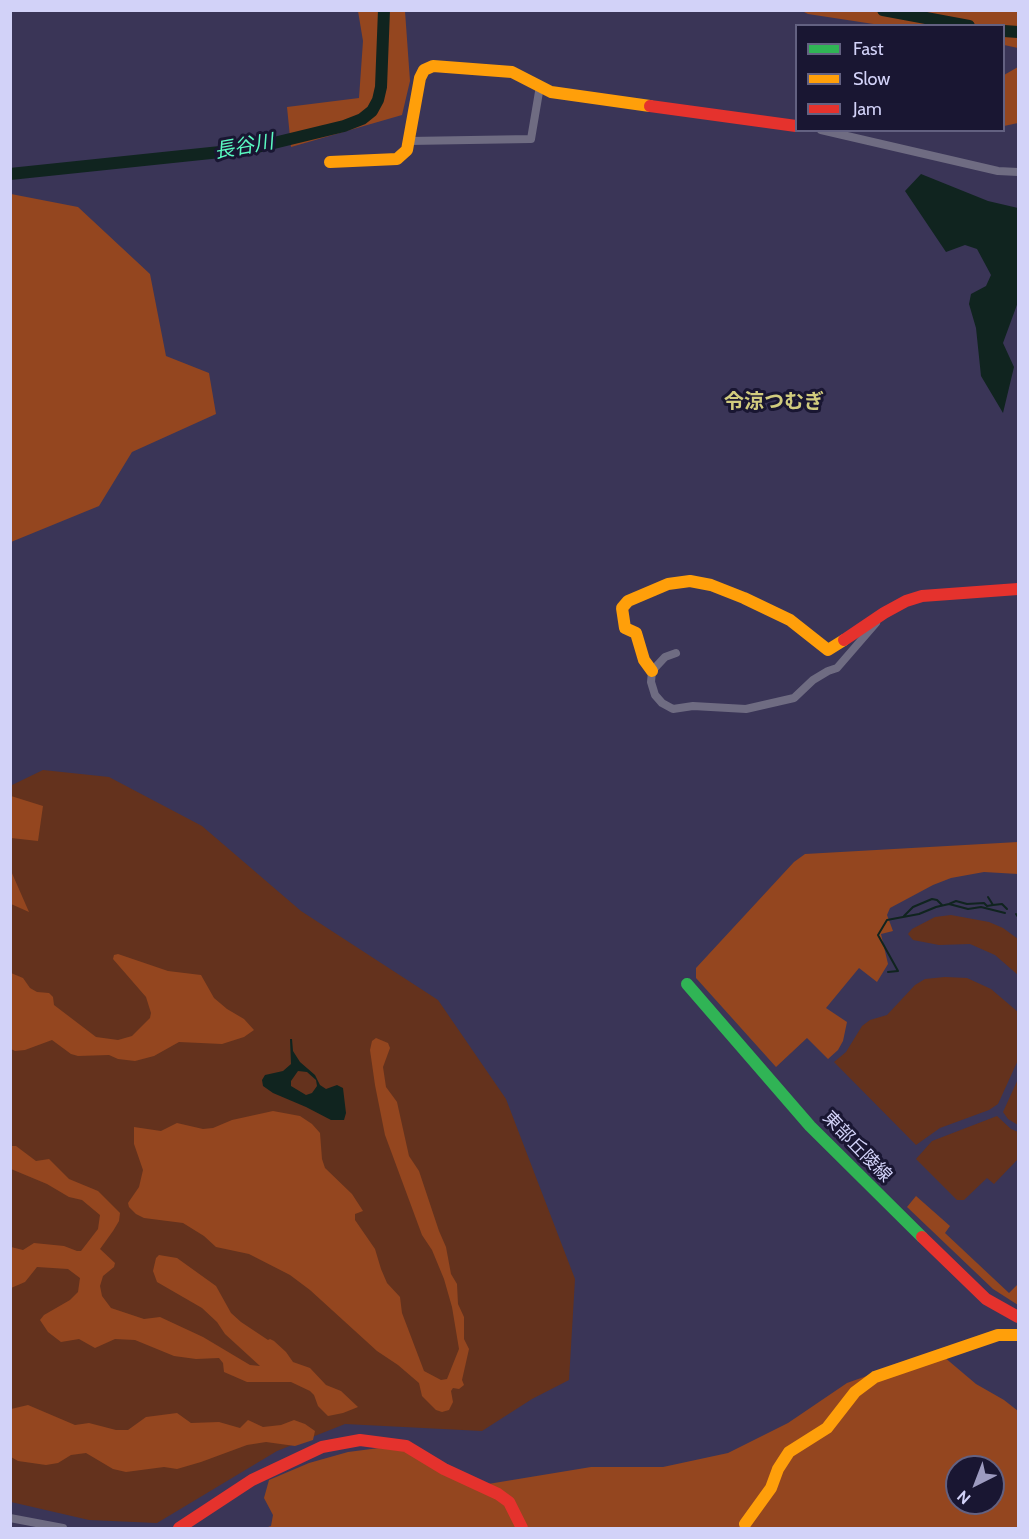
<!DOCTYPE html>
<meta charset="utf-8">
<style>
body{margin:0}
#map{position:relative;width:1029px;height:1539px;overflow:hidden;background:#3a3557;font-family:Cabin,sans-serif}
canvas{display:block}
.frame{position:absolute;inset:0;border:12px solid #d2d2f8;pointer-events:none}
.legend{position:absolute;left:795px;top:24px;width:210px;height:108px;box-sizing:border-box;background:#191632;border:2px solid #636181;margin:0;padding:8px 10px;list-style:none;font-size:18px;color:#d2d2f8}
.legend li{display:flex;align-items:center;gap:12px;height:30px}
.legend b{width:30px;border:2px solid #636181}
.north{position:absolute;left:945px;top:1455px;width:60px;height:60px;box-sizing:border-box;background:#191632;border:2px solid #636181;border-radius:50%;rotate:222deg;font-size:16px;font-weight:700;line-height:24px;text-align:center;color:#d2d2f8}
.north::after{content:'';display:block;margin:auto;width:21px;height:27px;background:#9d9bc0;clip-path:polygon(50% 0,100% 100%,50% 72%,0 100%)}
</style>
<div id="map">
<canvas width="1029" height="1539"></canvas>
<div class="frame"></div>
<ul class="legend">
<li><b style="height:8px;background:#30b455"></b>Fast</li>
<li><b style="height:8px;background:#ff9f0a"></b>Slow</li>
<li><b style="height:8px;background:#e5322d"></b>Jam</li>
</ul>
<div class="north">N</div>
</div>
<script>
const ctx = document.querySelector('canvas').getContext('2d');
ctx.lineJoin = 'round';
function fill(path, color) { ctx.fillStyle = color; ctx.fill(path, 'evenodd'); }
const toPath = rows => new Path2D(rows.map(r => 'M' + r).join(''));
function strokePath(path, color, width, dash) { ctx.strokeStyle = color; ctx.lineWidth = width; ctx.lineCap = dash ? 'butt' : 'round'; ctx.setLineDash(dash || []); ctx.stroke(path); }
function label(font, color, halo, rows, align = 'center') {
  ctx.font = font + ' Cabin,"Noto Sans JP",sans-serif'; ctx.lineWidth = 6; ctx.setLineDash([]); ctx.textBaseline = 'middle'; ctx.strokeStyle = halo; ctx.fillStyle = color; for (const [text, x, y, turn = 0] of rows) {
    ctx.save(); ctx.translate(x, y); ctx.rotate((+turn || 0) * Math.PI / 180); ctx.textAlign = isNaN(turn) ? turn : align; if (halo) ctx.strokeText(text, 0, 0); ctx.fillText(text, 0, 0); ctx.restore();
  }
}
fill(toPath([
 [43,770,109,777,202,826,301,911,438,1000,506,1099,575,1279,569,1380,532,1399,482,1431,345,1424,277,1451,157,1523,89,1520,11,1502,10,786],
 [951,915,989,922,1003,928,1018,939,1018,975,995,955,970,944,939,945,913,940,908,934,912,929,935,917],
 [945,977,967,978,991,989,1018,1012,1018,1060,998,1104,989,1110,940,1128,916,1145,834,1062,846,1052,862,1026,870,1020,887,1015,915,985,925,979],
 [1018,1079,1018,1125,1008,1119,1003,1112],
 [997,1116,1011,1129,1018,1132,1018,1159,994,1184,987,1178,964,1200,957,1200,916,1159,932,1141]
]), '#64321d');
fill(toPath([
 [358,11,405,11,410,81,402,115,291,147,287,107,359,98,363,41],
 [802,11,1018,11,1018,48,1004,45,1004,26,880,25,808,14],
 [1018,67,1018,123,1004,126,1004,75],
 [11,194,78,207,150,274,166,356,209,373,216,414,132,452,99,506,11,542],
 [11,796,43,806,38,841,11,838],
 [1018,842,1018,874,984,872,951,878,933,885,890,908,887,915,893,931,881,934,888,964,877,982,859,968,826,1008,847,1022,843,1041,838,1050,828,1059,807,1038,776,1067,696,978,696,968,794,862,805,854],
 [10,871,11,871,29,912,11,904],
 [118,954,168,971,201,975,214,998,227,1009,244,1019,254,1030,244,1037,222,1044,179,1042,154,1056,135,1061,118,1059,109,1055,78,1056,71,1054,52,1040,25,1050,15,1051,11,1049,11,973,23,978,30,988,37,992,49,993,53,997,54,1005,96,1037,118,1040,132,1036,150,1018,151,1013,146,997,113,959,114,955],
 [376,1038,388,1043,390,1048,383,1067,386,1087,397,1102,409,1156,419,1171,439,1231,446,1247,451,1274,457,1284,458,1304,464,1317,464,1339,469,1349,462,1380,464,1385,459,1389,453,1388,451,1391,453,1402,449,1410,442,1412,436,1410,422,1396,419,1383,398,1365,377,1351,310,1290,290,1275,249,1254,216,1247,204,1236,183,1223,144,1218,136,1214,129,1207,128,1203,139,1187,143,1170,134,1144,134,1127,161,1131,177,1123,203,1129,213,1128,232,1120,273,1111,300,1116,312,1124,320,1133,322,1159,325,1168,352,1194,363,1211,355,1214,355,1220,375,1249,381,1269,387,1283,400,1297,402,1313,424,1371,441,1380,447,1379,459,1349,452,1307,444,1279,432,1250,422,1235,385,1135,375,1085,370,1050,372,1041],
 [11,1146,16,1146,36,1161,49,1159,69,1179,98,1191,120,1213,119,1221,113,1231,100,1249,115,1263,114,1267,103,1276,100,1286,102,1296,111,1308,144,1319,160,1317,203,1337,250,1365,260,1366,225,1334,217,1322,202,1308,157,1282,153,1271,156,1258,159,1255,177,1258,216,1286,231,1313,241,1322,268,1340,270,1339,274,1341,286,1352,293,1362,310,1368,326,1385,341,1391,358,1407,343,1413,328,1416,318,1406,314,1395,310,1391,291,1382,247,1382,224,1372,223,1363,219,1358,196,1359,174,1356,135,1340,115,1339,95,1348,79,1339,61,1342,48,1332,40,1320,44,1315,70,1300,78,1292,80,1278,68,1269,37,1267,25,1282,11,1288,11,1247,23,1250,34,1243,64,1246,77,1251,81,1251,98,1229,100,1215,82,1200,69,1197,47,1184,11,1169],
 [916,1196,950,1226,945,1233,1009,1293,1018,1284,1018,1305,993,1289,907,1207],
 [937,1351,976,1384,1004,1400,1018,1411,1018,1528,265,1528,271,1526,273,1515,264,1498,269,1480,309,1463,348,1452,379,1448,408,1451,488,1484,591,1467,663,1467,728,1453,788,1423,847,1383],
 [957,1467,993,1467,993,1503,957,1503],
 [28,1405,75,1425,89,1423,116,1430,128,1430,146,1417,177,1413,191,1423,219,1422,240,1428,248,1420,263,1427,281,1425,294,1420,305,1424,315,1431,313,1440,295,1446,266,1442,247,1445,201,1462,177,1469,164,1467,126,1472,113,1469,86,1453,71,1455,58,1463,46,1465,18,1461,11,1457,11,1409]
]), '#94461f');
fill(toPath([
 [921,174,988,201,1018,208,1018,302,1003,343,1014,367,1003,413,981,376,976,328,969,304,971,294,986,286,991,275,977,249,965,245,946,252,905,191],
 [290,1039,292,1039,293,1051,300,1062,315,1075,320,1085,326,1089,337,1085,343,1088,346,1113,344,1120,331,1120,306,1107,273,1093,263,1086,262,1080,265,1075,283,1071,291,1064],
 [298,1071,307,1072,316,1080,317,1086,312,1093,306,1095,291,1086,291,1081]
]), '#10241f');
strokePath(toPath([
 [988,897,993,905,1002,904,1007,909],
 [949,904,956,901,967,904,984,903,987,906,993,905],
 [1016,914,1018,917],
 [904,916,913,907,932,899,937,900,942,905],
 [888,972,898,971,878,935,887,920,919,914,936,907,949,904,968,909,981,907,1005,913]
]), '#10241f', 2);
strokePath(toPath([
 [883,10,969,26],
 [1004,31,1018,32],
 [10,174,249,149,344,126,362,119,372,111,378,100,381,87,384,10]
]), '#10241f', 12);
strokePath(toPath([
 [821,130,998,171,1018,172],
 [409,141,531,139,540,86],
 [676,653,665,657,652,671,651,682,655,695,662,703,673,709,693,706,746,709,794,698,813,680,828,671,837,668,876,623],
 [10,1518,63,1528]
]), '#6f6c82', 8);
strokePath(toPath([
 [687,984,810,1126,922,1237]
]), '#30b455', 12);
strokePath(toPath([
 [330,162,397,159,407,150,420,78,424,70,433,66,512,72,551,92,650,106],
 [652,671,644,660,636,633,625,628,622,608,628,601,668,584,690,581,711,585,744,598,790,620,828,650,844,640],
 [745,1524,771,1488,778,1469,789,1452,827,1428,855,1392,875,1377,998,1335,1018,1335]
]), '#ff9f0a', 12);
strokePath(toPath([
 [650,106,796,126],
 [844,640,884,613,906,601,922,596,1018,589],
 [922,1237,986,1299,1018,1317],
 [179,1528,252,1480,322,1447,360,1440,406,1446,444,1469,498,1494,509,1502,522,1528]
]), '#e5322d', 12);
label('18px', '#d2d2f8', '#191632', [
 ["東部丘陵線",857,1147,46]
]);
label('italic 20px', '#5afac1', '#191632', [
 ["長谷川",244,147,-10]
]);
label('bold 20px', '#d1cc7e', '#191632', [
 ["令涼つむぎ",774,402]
]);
</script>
